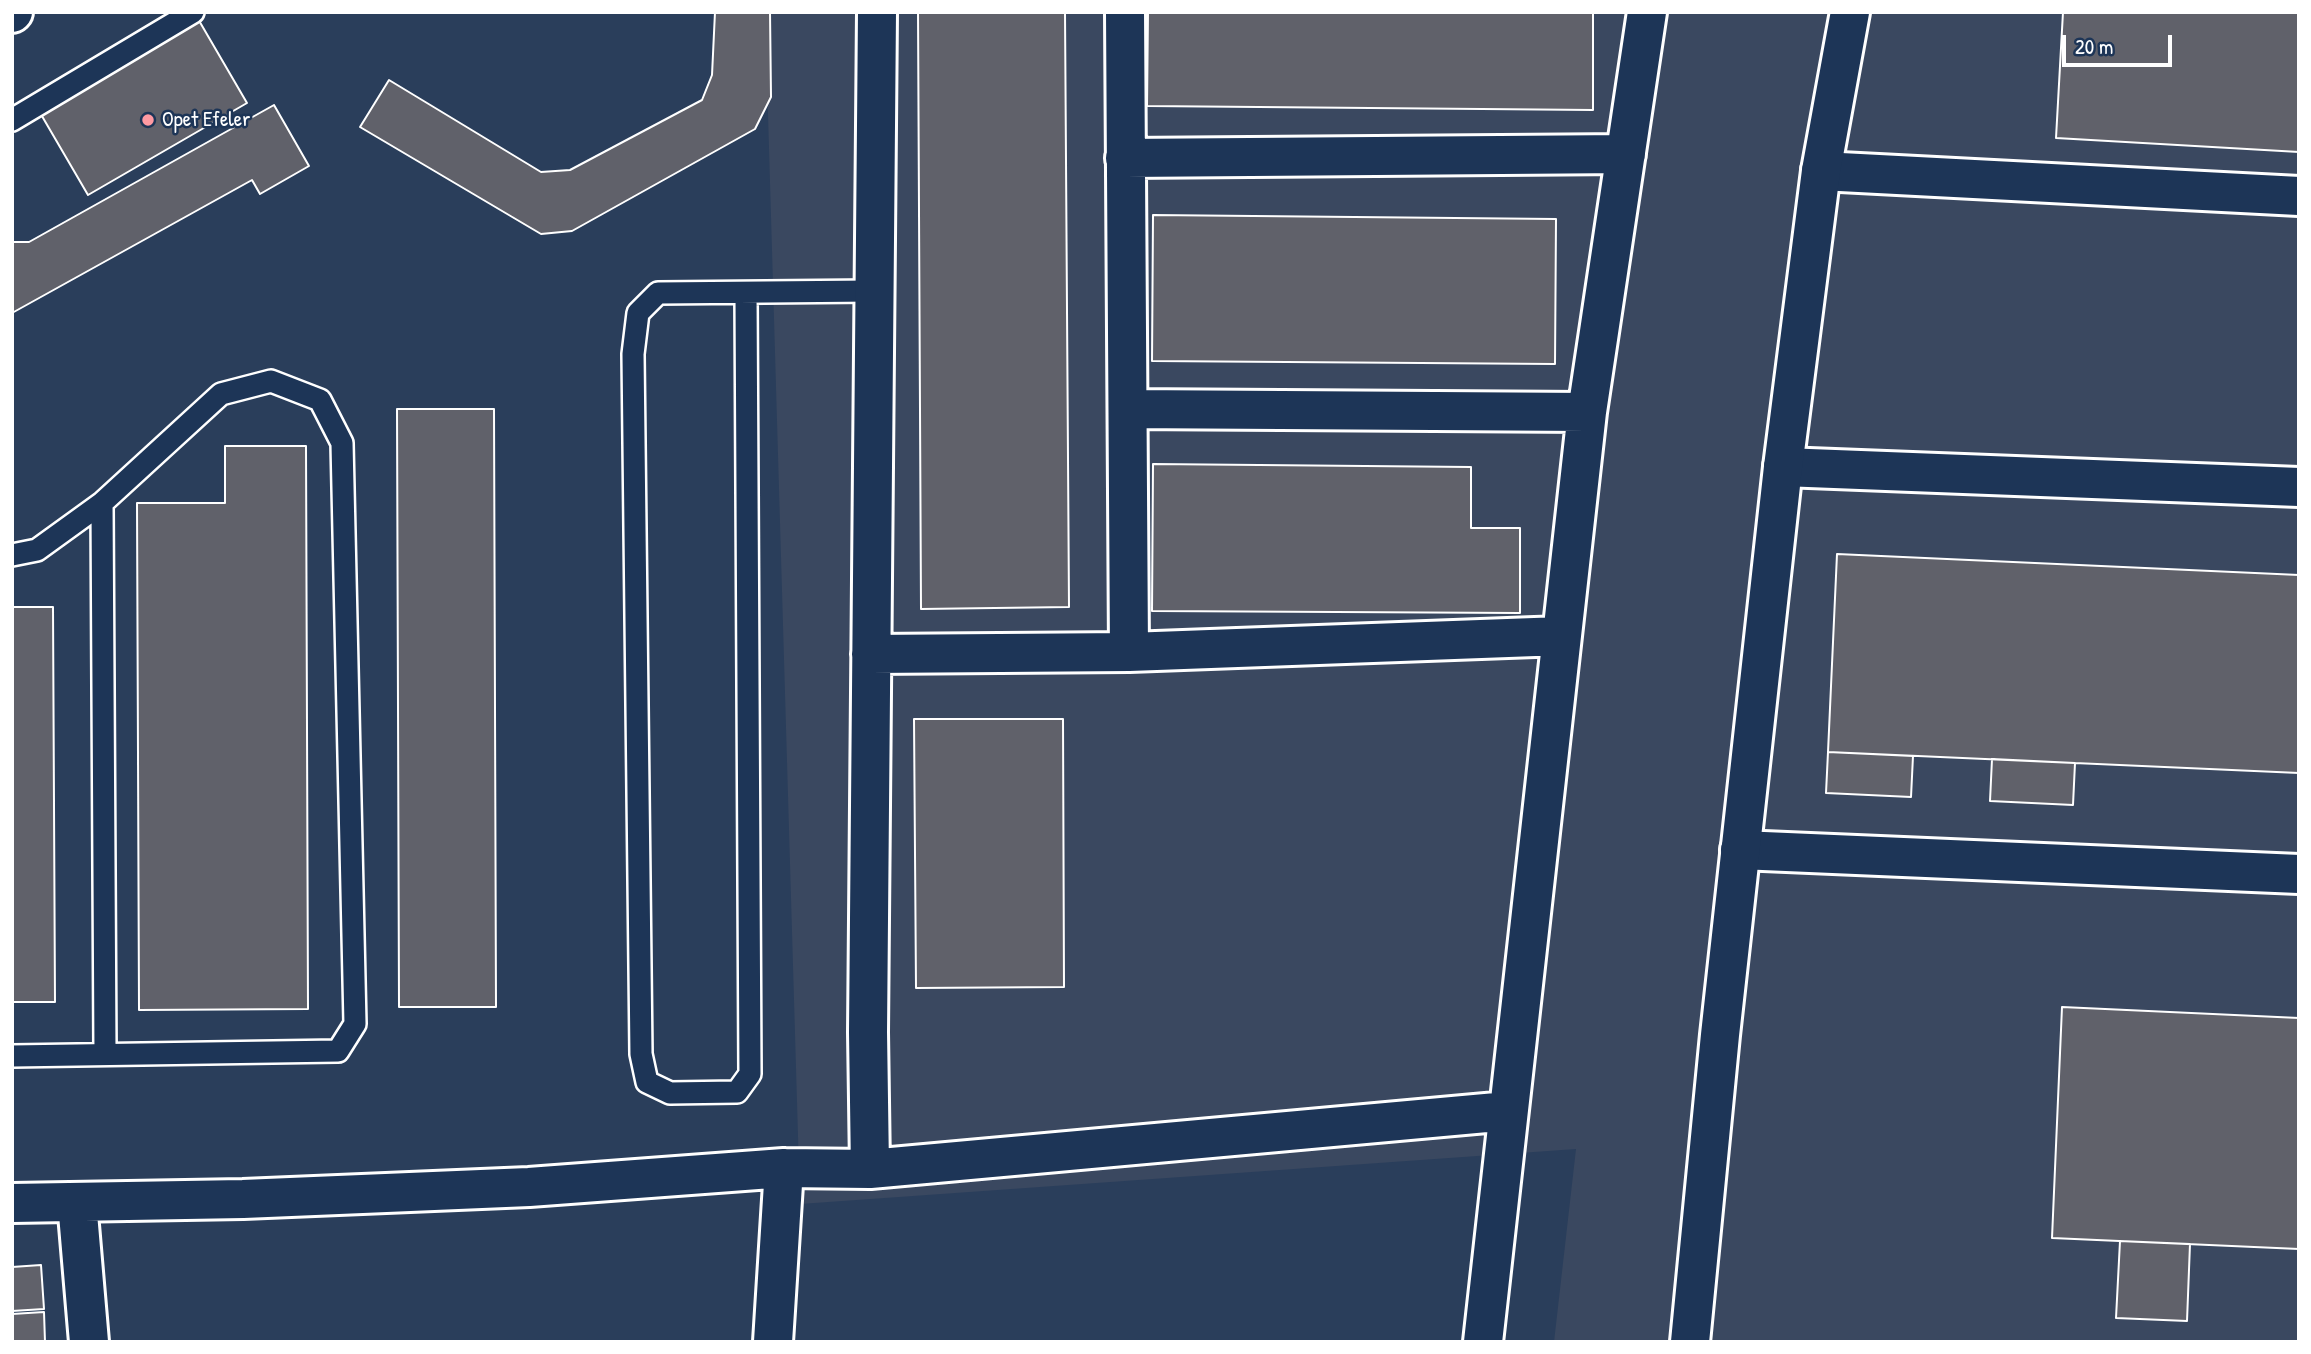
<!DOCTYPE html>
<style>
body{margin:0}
#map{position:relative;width:2311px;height:1354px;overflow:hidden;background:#2a3e5b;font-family:"Patrick Hand",sans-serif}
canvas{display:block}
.frame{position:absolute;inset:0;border:14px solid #fff;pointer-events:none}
.scale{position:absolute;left:2062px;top:35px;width:110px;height:32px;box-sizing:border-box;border:4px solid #fff;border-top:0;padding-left:9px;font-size:21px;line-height:24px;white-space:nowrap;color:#fff;-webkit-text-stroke:5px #1d3557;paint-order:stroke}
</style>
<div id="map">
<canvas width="2311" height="1354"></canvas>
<div class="frame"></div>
<div class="scale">20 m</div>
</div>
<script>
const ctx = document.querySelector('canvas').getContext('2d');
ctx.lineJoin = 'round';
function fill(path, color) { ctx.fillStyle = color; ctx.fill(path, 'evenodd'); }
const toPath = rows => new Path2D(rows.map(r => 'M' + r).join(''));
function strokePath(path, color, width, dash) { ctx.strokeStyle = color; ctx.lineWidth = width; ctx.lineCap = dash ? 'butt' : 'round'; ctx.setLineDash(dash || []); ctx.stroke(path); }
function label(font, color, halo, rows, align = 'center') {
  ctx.font = font + ' "Patrick Hand",sans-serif'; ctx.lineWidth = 5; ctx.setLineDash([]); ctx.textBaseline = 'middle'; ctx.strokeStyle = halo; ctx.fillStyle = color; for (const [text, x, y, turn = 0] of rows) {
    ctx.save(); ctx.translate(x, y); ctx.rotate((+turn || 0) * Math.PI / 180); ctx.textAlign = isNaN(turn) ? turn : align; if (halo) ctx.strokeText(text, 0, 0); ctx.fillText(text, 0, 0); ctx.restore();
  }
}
fill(toPath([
 [765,12,2299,12,2299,1342,1554,1342,1576,1149,800,1204]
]), '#3a4860');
const building = toPath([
 [194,12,247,103,88,195,32,99,194,12],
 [715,12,770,12,771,97,755,129,572,231,541,234,360,127,389,80,541,172,570,170,702,100,712,75,715,12],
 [918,12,1065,12,1069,607,921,609,918,12],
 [1148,12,1593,12,1593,110,1147,106,1148,12],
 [2063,12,2299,12,2299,152,2056,138,2063,12],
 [274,105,309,166,260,194,252,180,12,313,12,242,29,242,274,105],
 [1153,215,1556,219,1555,364,1152,361,1153,215],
 [397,409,494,409,496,1007,399,1007,397,409],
 [225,446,306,446,308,1009,139,1010,137,503,225,503,225,446],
 [1153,464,1471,467,1471,528,1520,528,1520,613,1152,611,1153,464],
 [1837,554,2299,575,2299,773,1828,752,1837,554],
 [12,607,53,607,55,1002,12,1002,12,607],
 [914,719,1063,719,1064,987,916,988,914,719],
 [1828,752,1913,756,1911,797,1826,793,1828,752],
 [1992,759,2075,763,2073,805,1990,801,1992,759],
 [2062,1007,2299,1018,2299,1249,2052,1238,2062,1007],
 [2120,1241,2190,1244,2187,1321,2116,1318,2120,1241],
 [41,1265,44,1309,12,1311,12,1267,41,1265],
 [44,1312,45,1342,12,1342,12,1314,44,1312]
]);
fill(building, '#60616a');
strokePath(building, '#fff', 2);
const lane = toPath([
 [12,120,193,12],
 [746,293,750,1074,737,1092,670,1093,647,1082,641,1054,633,354,638,313,658,293,873,291],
 [102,503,105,1053],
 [12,555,37,550,102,503,221,394,271,381,320,400,342,443,355,1024,338,1051,12,1056]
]);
const street = toPath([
 [1125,12,1129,652],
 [1125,158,1626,154],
 [1821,171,2299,196],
 [1128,409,1587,412],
 [1783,467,2299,487],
 [871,654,1129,652,1562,636],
 [1740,850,2299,874],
 [870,1169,868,1032,877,12],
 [77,1202,89,1342],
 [12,1203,243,1199,529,1187,784,1168,870,1169,1508,1111],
 [773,1342,784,1168],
 [1483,1342,1587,412,1647,12]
]);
const secondary = toPath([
 [1690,1342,1720,1035,1783,467,1821,171,1850,12]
]);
const highway = toPath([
 [12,13,13,12]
]);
strokePath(lane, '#fff', 26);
strokePath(street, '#fff', 44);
strokePath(secondary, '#fff', 44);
strokePath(highway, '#fff', 44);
strokePath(lane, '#1d3557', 21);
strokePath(street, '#1d3557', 38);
strokePath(secondary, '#1d3557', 38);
strokePath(highway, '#1d3557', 38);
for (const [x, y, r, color] of [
 [148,120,7,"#ff9aa2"]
]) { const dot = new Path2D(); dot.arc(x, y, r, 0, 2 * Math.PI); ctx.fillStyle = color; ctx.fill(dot); strokePath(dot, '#1d3557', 2.5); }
label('21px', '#fff', '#1d3557', [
 ["Opet Efeler",162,120]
], 'left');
</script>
